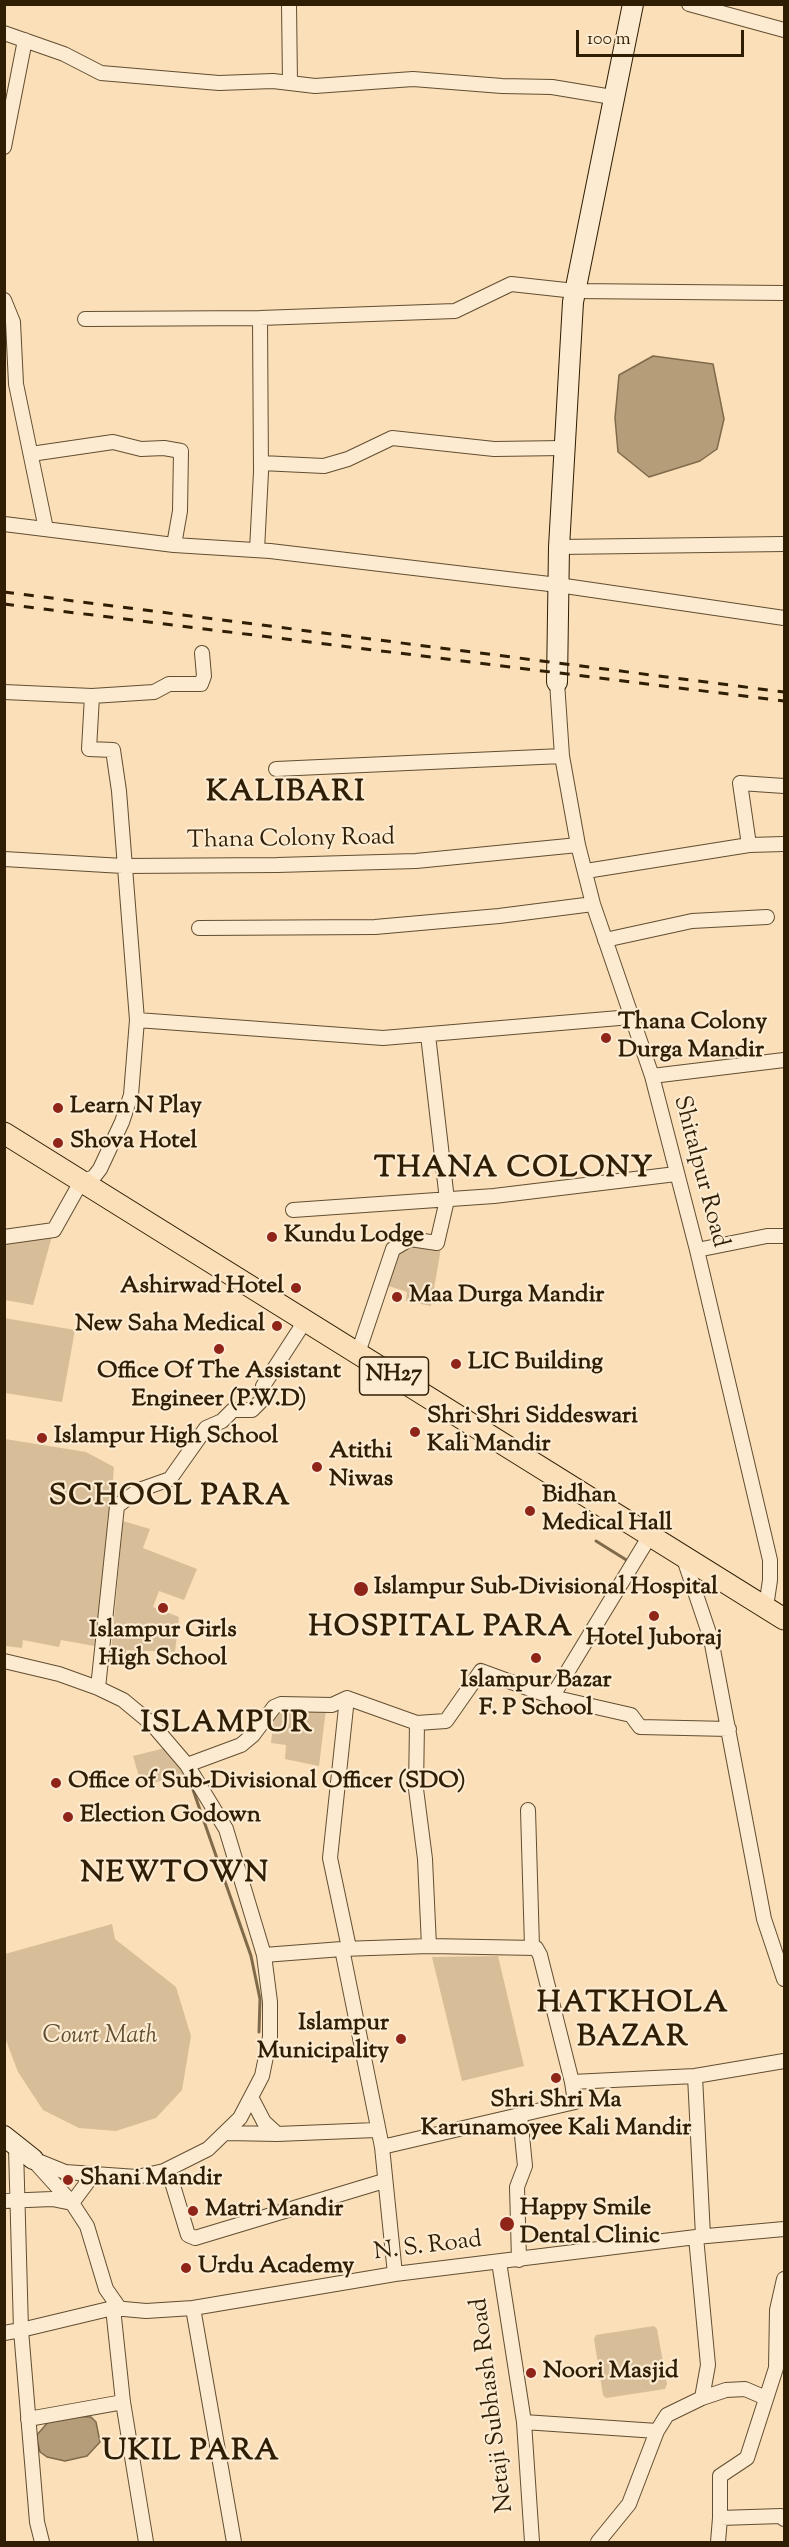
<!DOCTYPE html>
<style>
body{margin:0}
#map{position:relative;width:789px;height:2547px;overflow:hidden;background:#fadfb8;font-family:"Sorts Mill Goudy",serif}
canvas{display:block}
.frame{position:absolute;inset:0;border:6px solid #2f1e03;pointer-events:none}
.scale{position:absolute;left:576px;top:30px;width:168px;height:27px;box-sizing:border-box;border:3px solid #2f1e03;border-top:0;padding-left:8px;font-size:18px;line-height:21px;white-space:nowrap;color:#2f1e03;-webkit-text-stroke:4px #fcead1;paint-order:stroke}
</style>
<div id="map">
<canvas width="789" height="2547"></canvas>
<div class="frame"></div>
<div class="scale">100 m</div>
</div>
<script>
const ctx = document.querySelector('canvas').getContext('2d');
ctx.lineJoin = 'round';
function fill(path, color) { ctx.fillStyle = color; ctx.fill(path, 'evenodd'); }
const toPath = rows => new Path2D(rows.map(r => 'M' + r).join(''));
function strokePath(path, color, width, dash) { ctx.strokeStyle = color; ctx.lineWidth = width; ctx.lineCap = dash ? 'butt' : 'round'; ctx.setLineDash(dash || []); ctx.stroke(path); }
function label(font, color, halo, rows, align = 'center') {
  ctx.font = font + ' "Sorts Mill Goudy",serif'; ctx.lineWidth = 4.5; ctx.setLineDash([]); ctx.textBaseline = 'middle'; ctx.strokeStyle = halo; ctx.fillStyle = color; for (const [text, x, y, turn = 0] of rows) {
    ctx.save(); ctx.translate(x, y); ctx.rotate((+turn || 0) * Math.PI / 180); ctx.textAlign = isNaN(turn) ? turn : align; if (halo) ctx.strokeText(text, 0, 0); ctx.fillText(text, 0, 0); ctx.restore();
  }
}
fill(toPath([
 [52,1236,33,1305,5,1300,4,1242],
 [404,1245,441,1248,431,1306,406,1301,407,1292,383,1284,391,1259],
 [4,1318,75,1330,62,1402,5,1393],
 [5,1439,86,1452,114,1467,100,1647,61,1640,59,1647,23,1640,22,1648,5,1646],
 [123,1521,150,1529,143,1548,197,1569,184,1600,159,1591,153,1607,179,1617,175,1652,126,1650,126,1663,104,1662,105,1652,111,1652],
 [326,1709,319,1766,285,1759,286,1745,271,1743,274,1717,278,1710],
 [165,1748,187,1774,145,1785,144,1779,140,1780,133,1756],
 [112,1924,115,1939,176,1987,191,2036,182,2090,156,2118,116,2131,79,2128,43,2110,18,2072,4,2035,5,1954],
 [498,1956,524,2066,462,2081,432,1957],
 [654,2326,657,2329,667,2384,665,2389,606,2398,603,2395,594,2339,596,2335]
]), '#d7be99');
const water = toPath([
 [653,356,713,364,724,419,717,449,700,461,649,477,618,452,615,418,619,375,653,356],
 [67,2416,91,2417,96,2422,100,2442,87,2456,65,2461,47,2457,40,2452,36,2436,49,2421,67,2416]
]);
fill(water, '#b59d7a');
strokePath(water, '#7f6a4a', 1.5);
strokePath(toPath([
 [596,1541,628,1561],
 [191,1784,251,1956,260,1999,259,2032]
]), '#7f6a4a', 3);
const street = toPath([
 [289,4,290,83],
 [689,4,784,30],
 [4,33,64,54,101,73,219,83,273,81,315,86,413,79,502,86,552,87,612,97],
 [4,147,25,40],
 [4,300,13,322,16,384,46,529],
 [85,319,260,318,455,311,511,284,575,291,784,293],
 [31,454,113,442,141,449,164,448,181,451,180,511,174,545],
 [261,463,324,466,348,459,392,438,494,449,563,448],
 [4,524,174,545,270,551,558,585,784,618],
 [559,547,784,544],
 [257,550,261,472,260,318],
 [557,682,562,756,578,845,593,904,652,1076,697,1250,770,1560,770,1580,766,1607],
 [4,692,92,696,89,749,113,750,119,791,137,1020,131,1095,122,1122,100,1169,93,1178,82,1180,54,1230,4,1237],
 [92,696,154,692,169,684,201,684,204,676,202,653],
 [276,769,562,756],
 [749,845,784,844],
 [4,859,123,866,277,865,416,861,578,845],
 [586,871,749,845,740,783,784,786],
 [199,928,375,927,499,916,593,904],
 [605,940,692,921,767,917],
 [137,1020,383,1038,631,1017],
 [652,1076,784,1060],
 [293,1210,494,1196,676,1174],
 [697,1250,767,1236,784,1236],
 [358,1353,393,1249,410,1239,437,1243,447,1200,428,1035],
 [683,1556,711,1639,764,1919,784,1979],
 [4,1661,59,1674,98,1688,123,1700,152,1724,187,1765,226,1829,264,1955,270,2002,270,2037,262,2076,240,2118,208,2149,164,2171,137,2177,65,2172,33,2159],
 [98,1688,117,1506,139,1490,170,1479,206,1428,222,1421,233,1410,252,1410,265,1397,263,1386,305,1321],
 [552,1697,631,1715,640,1727,729,1729],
 [347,1698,330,1858,349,1948],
 [417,1723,416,1789,425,1859,429,1946],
 [187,1765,241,1745,253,1735,274,1707,281,1704,332,1705,347,1698,417,1723,446,1721,481,1671,552,1697,651,1534],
 [528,1810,532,1947],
 [342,1949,429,1946,536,1948,540,1955,572,2082,575,2102,382,2147],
 [264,1955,342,1949,382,2147,395,2274],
 [695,2076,703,2236],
 [572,2082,695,2076,784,2061],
 [252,2099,264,2122,277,2134,376,2130],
 [227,2133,277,2134],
 [16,2148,21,2330,113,2308,146,2311,193,2308,395,2274,696,2237,784,2229],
 [34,2161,72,2203,87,2226,106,2289,120,2309],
 [168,2169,188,2235,195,2238,384,2181],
 [4,2201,52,2199,72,2203,92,2176],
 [519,2260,517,2187,525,2166,520,2115],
 [499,2262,524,2422,532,2542],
 [113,2308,123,2402,146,2542],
 [193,2308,234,2542],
 [4,2333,21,2330,37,2522,42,2542],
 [702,2398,726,2390,745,2389,766,2398],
 [28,2419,123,2402],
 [524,2422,657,2431],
 [720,2518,720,2476,747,2458,776,2368,777,2310,784,2279],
 [598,2542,629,2504,657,2431,667,2415,702,2398,708,2365,696,2237],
 [718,2542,720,2518,781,2516,784,2519]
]);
const secondary = toPath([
 [557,682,559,547,573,302,633,4],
 [4,2136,33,2159]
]);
const primary = toPath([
 [4,1133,784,1619]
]);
strokePath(street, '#624e30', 16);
strokePath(secondary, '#2f1e03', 22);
strokePath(primary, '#2f1e03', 23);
strokePath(street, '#fcead1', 14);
strokePath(secondary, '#fcead1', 20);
strokePath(primary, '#fadfb8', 21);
strokePath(toPath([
 [4,592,784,692],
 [4,604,784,701]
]), '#2f1e03', 3, [10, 10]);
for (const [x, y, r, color] of [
 [606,1038,6,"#8f2418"],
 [58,1108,6,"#8f2418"],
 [58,1143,6,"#8f2418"],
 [272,1237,6,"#8f2418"],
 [296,1288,6,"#8f2418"],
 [397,1297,6,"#8f2418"],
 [277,1326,6,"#8f2418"],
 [219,1349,6,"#8f2418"],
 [456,1364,6,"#8f2418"],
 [415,1432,6,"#8f2418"],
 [42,1438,6,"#8f2418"],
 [317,1467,6,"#8f2418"],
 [530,1511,6,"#8f2418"],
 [361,1589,8,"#8f2418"],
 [163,1608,6,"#8f2418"],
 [654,1616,6,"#8f2418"],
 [536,1658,6,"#8f2418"],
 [56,1783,6,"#8f2418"],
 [68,1817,6,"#8f2418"],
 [401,2039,6,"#8f2418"],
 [556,2078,6,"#8f2418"],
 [68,2180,6,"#8f2418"],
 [193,2211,6,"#8f2418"],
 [507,2224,8,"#8f2418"],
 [186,2268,6,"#8f2418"],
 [531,2373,6,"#8f2418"]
]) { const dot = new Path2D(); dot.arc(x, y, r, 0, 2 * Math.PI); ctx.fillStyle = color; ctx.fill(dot); strokePath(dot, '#fcead1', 2); }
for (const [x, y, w] of [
 [394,1376,69]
]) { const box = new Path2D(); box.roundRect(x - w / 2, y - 19, w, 38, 4.5); ctx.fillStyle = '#fcead1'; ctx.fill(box); strokePath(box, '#2f1e03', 1.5); }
label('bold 22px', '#2f1e03', null, [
 ["NH27",394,1376]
]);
label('24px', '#2f1e03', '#fcead1', [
 ["Thana Colony Road",291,841,-1],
 ["Shitalpur Road",699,1172,75],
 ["N. S. Road",428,2248,-7],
 ["Netaji Subhash Road",494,2405,-97]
]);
label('bold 24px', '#2f1e03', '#fcead1', [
 ["Thana Colony",618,1024],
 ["Durga Mandir",618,1052],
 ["Learn N Play",70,1108],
 ["Shova Hotel",70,1143],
 ["Kundu Lodge",284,1237],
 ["Ashirwad Hotel",284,1288,"right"],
 ["Maa Durga Mandir",409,1297],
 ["New Saha Medical",265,1326,"right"],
 ["LIC Building",468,1364],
 ["Office Of The Assistant",219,1373,"center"],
 ["Engineer (P.W.D)",219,1401,"center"],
 ["Shri Shri Siddeswari",427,1418],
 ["Kali Mandir",427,1446],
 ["Islampur High School",54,1438],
 ["Atithi",329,1453],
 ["Niwas",329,1481],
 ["Bidhan",542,1497],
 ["Medical Hall",542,1525],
 ["Islampur Sub-Divisional Hospital",374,1589],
 ["Islampur Girls",163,1632,"center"],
 ["High School",163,1660,"center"],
 ["Hotel Juboraj",654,1640,"center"],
 ["Islampur Bazar",536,1682,"center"],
 ["F. P School",536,1710,"center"],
 ["Office of Sub-Divisional Officer (SDO)",68,1783],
 ["Election Godown",80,1817],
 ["Islampur",389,2025,"right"],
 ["Municipality",389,2053,"right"],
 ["Shri Shri Ma",556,2102,"center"],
 ["Karunamoyee Kali Mandir",556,2130,"center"],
 ["Shani Mandir",80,2180],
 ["Happy Smile",520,2210],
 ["Dental Clinic",520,2238],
 ["Matri Mandir",205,2211],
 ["Urdu Academy",198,2268],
 ["Noori Masjid",543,2373]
], 'left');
label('italic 24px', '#614e30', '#fcead1', [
 ["Court Math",100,2038]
]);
ctx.letterSpacing = '1.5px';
label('bold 30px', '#2f1e03', '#fcead1', [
 ["KALIBARI",286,795],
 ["THANA COLONY",514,1171],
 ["SCHOOL PARA",170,1499],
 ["HOSPITAL PARA",441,1630],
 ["ISLAMPUR",227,1726],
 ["NEWTOWN",175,1876],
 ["HATKHOLA",633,2006],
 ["BAZAR",633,2040],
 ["UKIL PARA",191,2454]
]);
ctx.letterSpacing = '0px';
</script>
